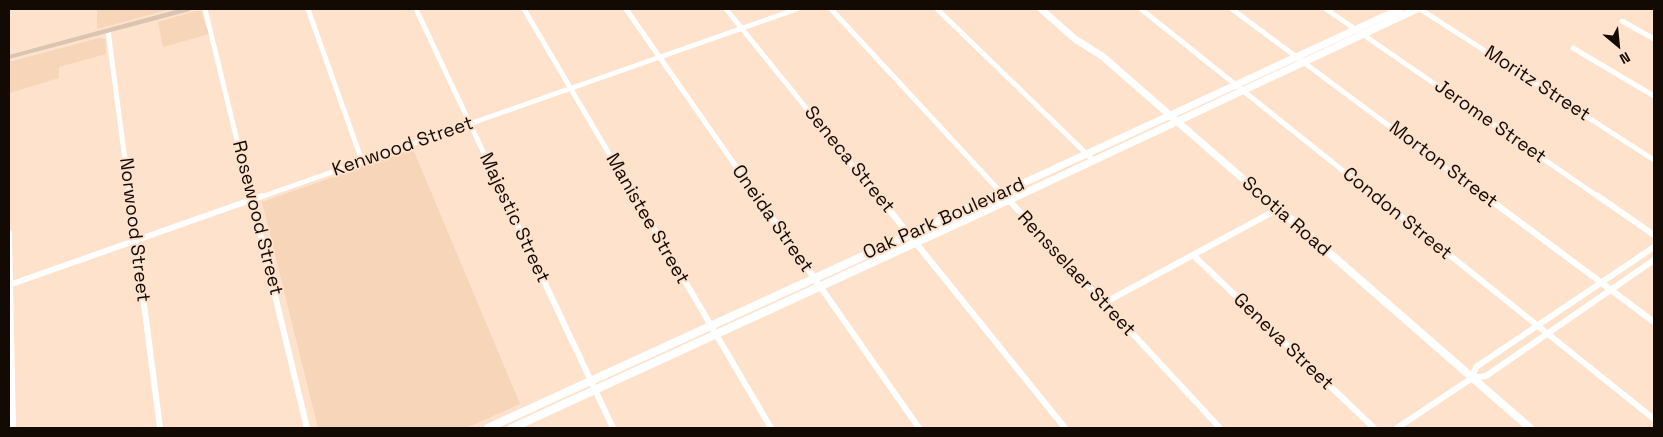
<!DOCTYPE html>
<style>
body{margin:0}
#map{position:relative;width:1663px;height:437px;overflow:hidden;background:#fee2cb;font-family:"Space Grotesk",sans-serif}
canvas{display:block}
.frame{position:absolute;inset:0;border:10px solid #130a04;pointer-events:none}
.north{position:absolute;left:1593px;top:20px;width:50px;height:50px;-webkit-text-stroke:4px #fee2cb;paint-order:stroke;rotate:152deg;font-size:14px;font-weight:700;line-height:20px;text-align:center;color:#130a04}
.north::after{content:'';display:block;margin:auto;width:18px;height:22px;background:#130a04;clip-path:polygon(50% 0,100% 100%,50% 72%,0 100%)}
</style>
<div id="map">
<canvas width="1663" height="437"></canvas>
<div class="frame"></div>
<div class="north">N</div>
</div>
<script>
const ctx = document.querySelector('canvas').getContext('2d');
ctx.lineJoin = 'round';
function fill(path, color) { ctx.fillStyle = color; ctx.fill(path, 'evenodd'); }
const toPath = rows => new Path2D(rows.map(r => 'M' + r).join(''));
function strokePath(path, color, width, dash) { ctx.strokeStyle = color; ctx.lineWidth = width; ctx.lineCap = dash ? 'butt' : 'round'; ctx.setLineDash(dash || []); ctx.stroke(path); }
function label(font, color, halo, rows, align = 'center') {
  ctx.font = font + ' "Space Grotesk",sans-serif'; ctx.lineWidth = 4; ctx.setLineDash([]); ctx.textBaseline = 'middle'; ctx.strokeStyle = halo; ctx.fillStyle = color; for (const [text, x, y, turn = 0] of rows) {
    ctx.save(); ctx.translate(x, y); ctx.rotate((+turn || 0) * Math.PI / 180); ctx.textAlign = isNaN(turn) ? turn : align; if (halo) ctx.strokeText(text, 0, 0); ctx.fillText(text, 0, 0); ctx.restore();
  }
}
fill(toPath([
 [97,9,171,9,97,29],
 [196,11,201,11,209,34,163,47,158,22],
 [99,38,105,39,106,54,59,67,59,78,9,93,9,62],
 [413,149,520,404,466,428,318,428,262,202]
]), '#f6d5b8');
strokePath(toPath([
 [205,9,251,198],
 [308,9,362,161],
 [416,9,505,198],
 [524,9,635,198],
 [626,9,758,198],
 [726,9,879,198],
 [831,9,1006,198],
 [937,9,1094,161],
 [1141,9,1377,198],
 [1232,9,1486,198],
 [1326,9,1600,198],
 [1420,9,1654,160],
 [1622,21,1654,39],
 [108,31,130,198],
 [1573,48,1654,96],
 [258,198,797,9]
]), '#fff', 5);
strokePath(toPath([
 [130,196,160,428],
 [251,196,307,428],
 [504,196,613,428],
 [635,196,771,428],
 [757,196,919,428],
 [878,196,1065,428],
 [1005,196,1220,428],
 [1376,196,1654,419],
 [1485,196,1654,322],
 [1598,196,1654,235],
 [9,233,13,428],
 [1654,247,1476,367,1472,378,1486,376,1654,260],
 [1193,255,1374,428],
 [9,285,262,196],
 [1104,303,1278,209],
 [1397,428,1472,378]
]), '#fff', 6);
strokePath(toPath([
 [1041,9,1075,39,1102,56,1265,198],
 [991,198,1400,9],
 [1014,198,1417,9]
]), '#fff', 7);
strokePath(toPath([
 [1264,196,1530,428],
 [488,428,994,196],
 [512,428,1017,196]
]), '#fff', 8);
fill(toPath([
 [179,9,191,9,190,11,9,59,9,55,179,9]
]), '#d9c5b1');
label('19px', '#130a04', '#fee2cb', [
 ["Moritz Street",1537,84,33],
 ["Jerome Street",1490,122,35],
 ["Kenwood Street",403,147,-19],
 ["Seneca Street",849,160,51],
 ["Morton Street",1443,165,37],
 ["Condon Street",1397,214,39],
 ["Scotia Road",1286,217,41],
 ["Rosewood Street",257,218,76],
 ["Majestic Street",514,218,65],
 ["Manistee Street",647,219,60],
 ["Oneida Street",772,219,55],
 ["Oak Park Boulevard",944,219,-24],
 ["Norwood Street",134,230,83],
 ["Rensselaer Street",1076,274,47],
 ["Geneva Street",1283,342,44]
]);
</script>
